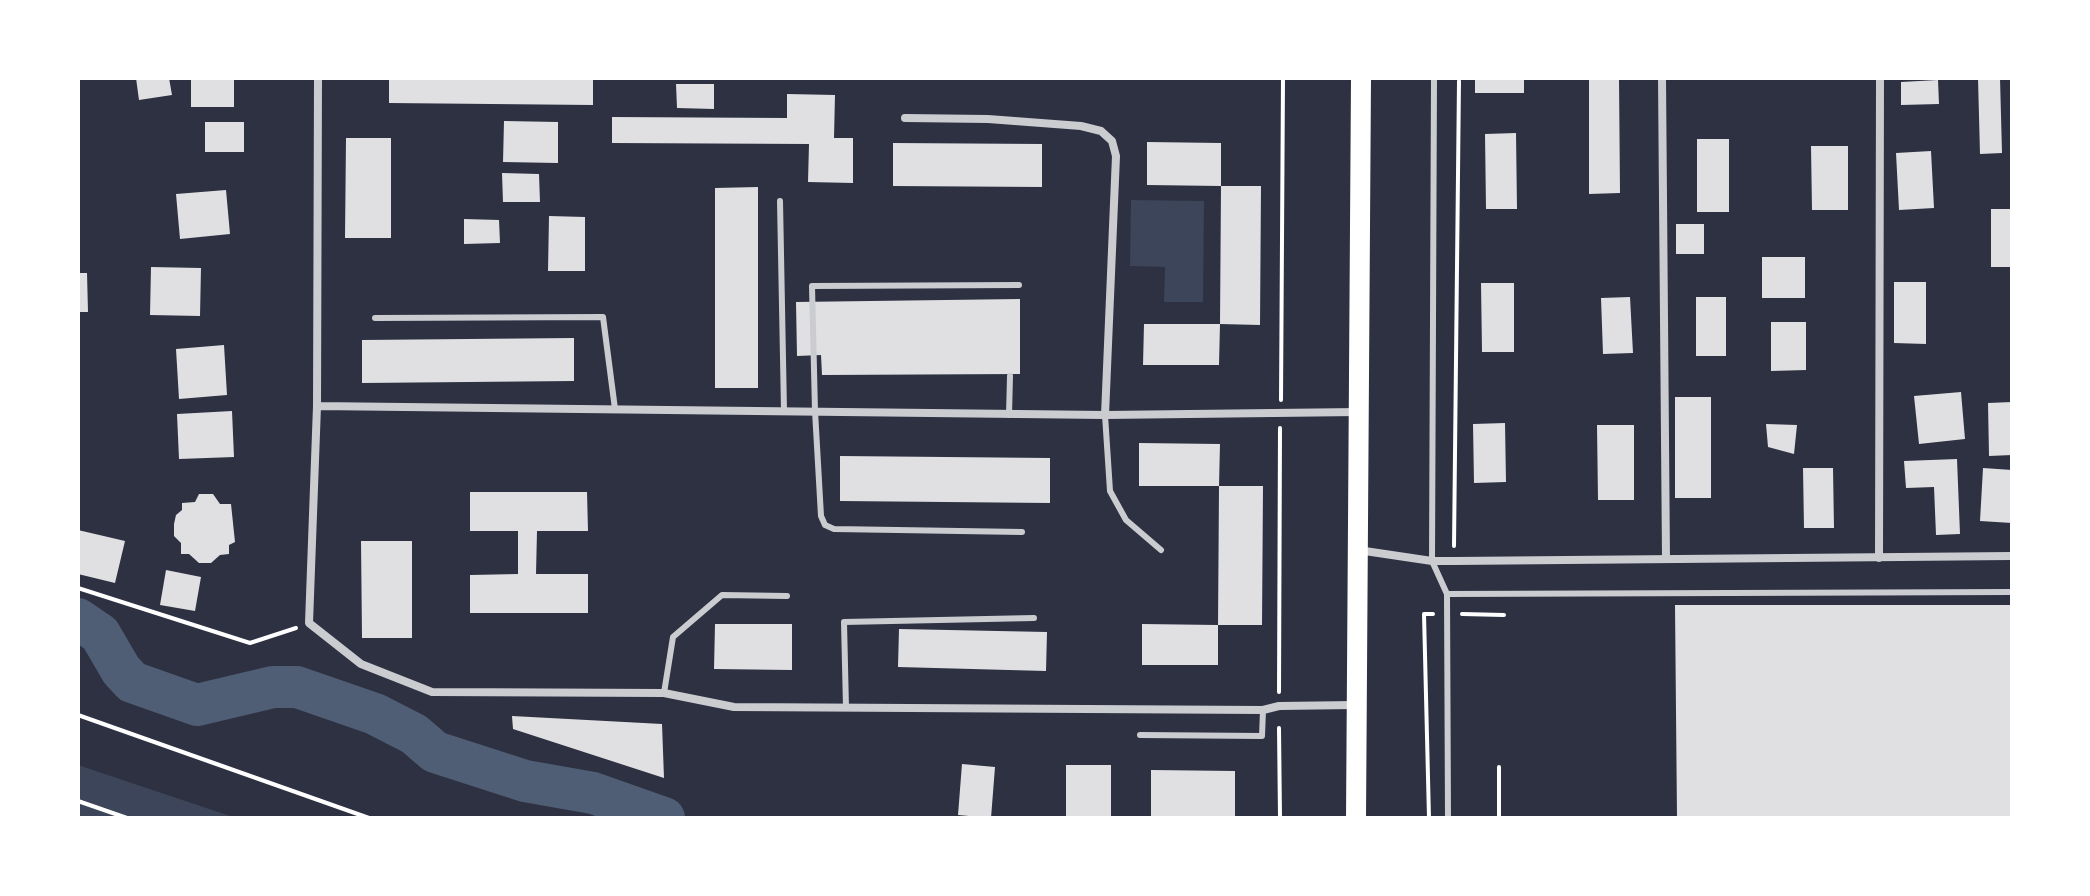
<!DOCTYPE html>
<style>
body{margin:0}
#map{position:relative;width:2090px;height:896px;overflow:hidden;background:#2d3142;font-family:"PT Sans Narrow",sans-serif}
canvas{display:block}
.frame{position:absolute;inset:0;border:80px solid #fff;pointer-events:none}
</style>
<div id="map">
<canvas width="2090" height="896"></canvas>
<div class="frame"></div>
</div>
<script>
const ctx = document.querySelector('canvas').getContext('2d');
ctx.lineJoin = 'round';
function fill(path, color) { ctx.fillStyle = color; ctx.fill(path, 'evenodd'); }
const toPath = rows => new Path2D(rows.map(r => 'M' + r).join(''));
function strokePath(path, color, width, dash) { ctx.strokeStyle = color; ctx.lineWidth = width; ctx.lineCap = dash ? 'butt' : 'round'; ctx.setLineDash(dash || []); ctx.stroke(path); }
fill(toPath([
 [1131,200,1204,201,1203,302,1164,302,1165,267,1130,266],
 [78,765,236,818,78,818]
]), '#3c4559');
strokePath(toPath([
 [78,619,100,634,121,670,132,682,197,705,273,687,297,687,375,714,414,734,435,752,525,781,593,793,664,818]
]), '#4f5d75', 42);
fill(toPath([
 [136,78,169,78,172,95,139,100],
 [191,78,234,78,234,107,191,107],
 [389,78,593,78,593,105,389,103],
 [1475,78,1524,78,1524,93,1475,93],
 [1589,78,1619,78,1620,193,1589,194],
 [1978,78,2000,78,2002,153,1980,154],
 [1938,80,1939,104,1901,105,1901,82],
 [676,84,714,84,714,109,677,108],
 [787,94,835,95,834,138,853,138,853,183,808,182,809,144,612,143,612,117,787,118],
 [504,121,558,122,558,163,503,162],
 [205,122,244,122,244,152,205,152],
 [1516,133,1517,209,1486,209,1485,134],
 [346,138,391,138,391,238,345,238],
 [1697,139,1729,139,1729,212,1697,212],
 [1147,142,1221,143,1221,186,1147,185],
 [893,143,1042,144,1042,187,893,186],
 [1811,146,1848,146,1848,210,1812,210],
 [1931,151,1934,208,1899,210,1896,153],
 [502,173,539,174,540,202,503,202],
 [1221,186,1261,186,1260,325,1220,324],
 [758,187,758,388,715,388,715,188],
 [226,190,230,234,180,239,176,194],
 [1991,209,2012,209,2012,267,1991,267],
 [549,216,585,217,585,271,548,271],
 [464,219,499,220,500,243,464,244],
 [1676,224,1704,224,1704,254,1676,254],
 [1762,257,1805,257,1805,298,1762,298],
 [151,267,201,268,200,316,150,315],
 [78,273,87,273,88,312,78,312],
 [1894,282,1926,282,1926,344,1894,343],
 [1481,283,1514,283,1514,352,1482,352],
 [1630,297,1633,353,1603,354,1601,298],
 [1696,297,1726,297,1726,356,1696,356],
 [1020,299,1020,374,822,375,821,355,797,356,796,302],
 [1771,322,1806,322,1806,370,1771,371],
 [1144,324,1220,324,1219,365,1143,365],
 [574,338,574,381,362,383,362,340],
 [224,345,227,395,179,399,176,349],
 [1961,392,1965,439,1919,444,1914,396],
 [1675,397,1711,397,1711,498,1675,498],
 [2012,402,2012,455,1989,456,1988,403],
 [232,411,234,457,179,459,177,414],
 [1505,423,1506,482,1474,483,1473,424],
 [1766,424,1797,425,1794,454,1768,447],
 [1597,425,1634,425,1634,500,1598,500],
 [1139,443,1220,444,1219,486,1139,486],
 [840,456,1050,458,1050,503,840,501],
 [1957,459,1960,534,1936,535,1934,487,1906,488,1904,461],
 [1803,468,1833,468,1834,528,1804,528],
 [1983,468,2012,470,2012,523,1980,521],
 [1219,486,1263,486,1262,625,1218,625],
 [470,492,587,492,588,531,537,531,536,574,588,574,588,613,470,613,470,575,518,574,518,531,470,531],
 [199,494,213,494,220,504,231,504,235,542,229,545,229,554,220,555,211,563,199,563,189,554,181,554,181,543,174,536,174,524,176,515,182,510,182,503,195,502],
 [78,530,125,541,115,583,78,574],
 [361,541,412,541,412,638,362,638],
 [166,570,201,577,195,611,160,605],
 [1675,605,2012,605,2012,818,1677,818],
 [715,624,792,624,792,670,714,669],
 [1142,624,1218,625,1218,665,1142,665],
 [899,629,1047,632,1046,671,898,667],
 [512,716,662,724,664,778,513,729],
 [962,764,995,767,991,818,958,815],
 [1066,765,1111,765,1111,818,1066,818],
 [1151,770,1235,771,1235,818,1151,818]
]), '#e0e0e3');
strokePath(toPath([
 [1281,400,1283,78],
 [1454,546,1459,81],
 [78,588,250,643,296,628],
 [1462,614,1504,615],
 [1279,692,1280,428],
 [78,715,369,818],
 [1279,728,1280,818],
 [78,801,127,818],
 [1429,818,1424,614,1433,614],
 [1499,818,1499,767]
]), '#fff', 4);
strokePath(toPath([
 [1434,78,1432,561,1447,594,1448,818],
 [780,201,784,411],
 [1019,285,812,286,815,411,821,516,825,525,834,529,1022,532],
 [375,318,603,317,615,409],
 [1009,415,1010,376],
 [1105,415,1110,491,1126,520,1161,550],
 [1447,594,2012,592],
 [664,693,673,637,722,595,787,596],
 [846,708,844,622,1034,618],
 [1140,735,1262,736,1263,710]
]), '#caccd0', 6);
strokePath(toPath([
 [318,78,317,406,309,623,361,664,432,692,664,693,734,707,1263,710,1279,706,1354,705],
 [1662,78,1666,559],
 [905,118,988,119,1081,126,1101,131,1112,141,1116,156,1105,415],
 [317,406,1105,415,1358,412],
 [1358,550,1432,561,1454,561,2012,556],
 [1879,558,1880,78]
]), '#caccd0', 8);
strokePath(toPath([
 [1356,818,1361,78]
]), '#fff', 20);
</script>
